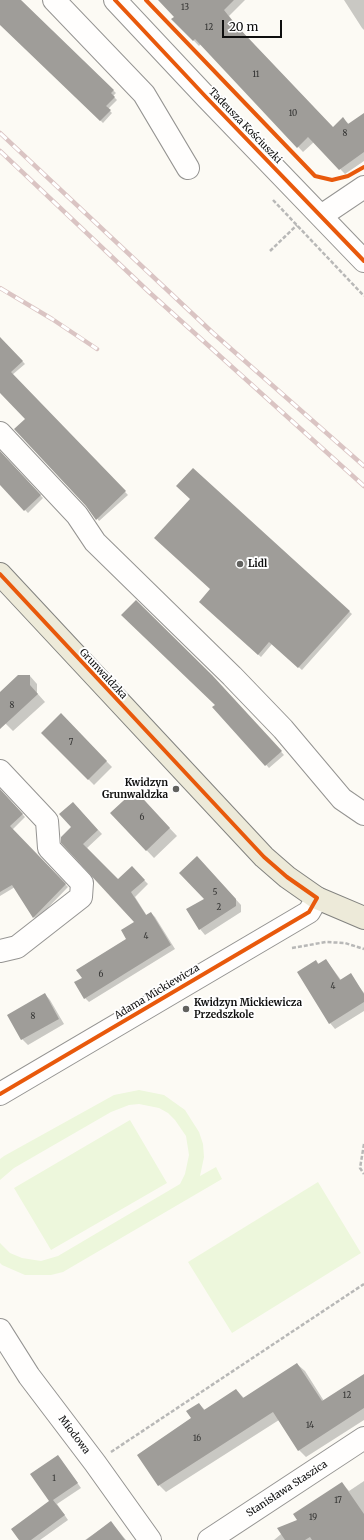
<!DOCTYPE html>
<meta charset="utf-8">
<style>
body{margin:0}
#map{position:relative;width:364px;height:1540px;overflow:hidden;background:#fcfaf4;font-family:Merriweather,serif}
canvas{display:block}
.scale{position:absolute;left:222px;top:20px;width:60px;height:18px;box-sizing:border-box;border:2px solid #0e0e0e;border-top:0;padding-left:5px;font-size:12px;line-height:14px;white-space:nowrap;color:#0e0e0e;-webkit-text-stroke:3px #fff;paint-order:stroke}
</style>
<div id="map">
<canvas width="364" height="1540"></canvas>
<div class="scale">20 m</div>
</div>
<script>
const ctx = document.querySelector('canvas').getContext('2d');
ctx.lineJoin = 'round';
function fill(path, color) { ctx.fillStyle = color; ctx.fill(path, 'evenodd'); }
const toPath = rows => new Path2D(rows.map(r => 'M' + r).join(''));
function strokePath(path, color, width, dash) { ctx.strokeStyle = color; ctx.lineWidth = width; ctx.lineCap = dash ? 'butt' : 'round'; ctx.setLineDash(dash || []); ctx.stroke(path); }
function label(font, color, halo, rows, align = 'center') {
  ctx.font = font + ' Merriweather,serif'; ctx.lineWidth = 4; ctx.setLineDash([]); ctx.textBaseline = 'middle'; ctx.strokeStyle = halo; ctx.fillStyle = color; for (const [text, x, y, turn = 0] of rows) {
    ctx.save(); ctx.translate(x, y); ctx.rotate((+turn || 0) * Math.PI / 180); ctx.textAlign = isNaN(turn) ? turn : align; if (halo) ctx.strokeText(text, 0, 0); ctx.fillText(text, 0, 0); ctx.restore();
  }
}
fill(toPath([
 [139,1090,164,1095,185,1110,199,1132,203,1144,204,1157,200,1176,216,1167,222,1179,63,1272,51,1275,25,1275,2,1265,0,1263,0,1243,10,1253,22,1258,41,1261,58,1256,180,1184,185,1174,189,1155,186,1136,175,1120,168,1113,159,1108,139,1104,129,1105,111,1112,14,1168,0,1180,0,1159,4,1156,114,1095],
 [130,1120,167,1183,51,1250,14,1188],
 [318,1182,361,1253,232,1333,188,1262]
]), '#edf7dc');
fill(toPath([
 [0,0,20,0,116,93,113,96,117,100,108,109,112,113,103,123,0,23],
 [159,0,245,0,229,16,241,31,333,128,343,119,349,124,364,122,364,161,345,174,314,142,303,152,201,44,199,46,173,19,175,17],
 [344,0,364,0,364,30,362,28],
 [0,338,25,364,12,375,128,495,99,521,26,419,0,392],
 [0,453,43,498,28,513,0,484],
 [193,470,352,614,302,670,272,644,261,657,203,604,212,589,191,499],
 [30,676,37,684,37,693,45,702,13,731,0,718,0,693],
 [215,679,284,755,269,768,213,707,216,705],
 [61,715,112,767,94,785,43,733],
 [0,791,25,817,12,830,68,887,36,920,15,887,0,896],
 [142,799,177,836,154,858,111,813],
 [77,807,102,834,87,848,118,880,132,868,148,884,135,897,147,916,151,913,155,917,175,949,89,1002,85,998,83,978,128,939,136,922,62,842,72,827],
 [197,857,241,905,241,912,205,935,200,929,205,899],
 [326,960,341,980,350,975,364,993,364,1011,335,1029,330,1023,316,961,319,964],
 [45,994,50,1000,64,1024,28,1045,22,1039],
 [297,1364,305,1371,324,1401,364,1380,364,1420,306,1457,299,1450,279,1420,166,1492,159,1485,199,1404,205,1410,236,1390,245,1399],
 [58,1456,81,1488,57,1504,68,1520,40,1540,21,1540,50,1502],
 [364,1481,364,1540,274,1540,342,1483,349,1491],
 [111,1522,126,1540,85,1540]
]), '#0003');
fill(toPath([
 [0,0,21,0,114,90,111,93,115,97,106,106,111,110,100,121,0,25],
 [158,0,234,0,224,10,235,24,333,127,343,117,348,124,364,113,364,152,339,170,308,137,297,148,195,39,193,41,171,19,174,17],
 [0,337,23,361,11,372,126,491,96,520,86,506,14,429,25,419,0,393],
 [0,451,41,495,24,511,0,485],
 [193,468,350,611,298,668,269,642,258,655,199,602,210,589,154,538,190,499,176,486],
 [136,600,212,675,282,751,265,766,212,707,215,705,121,615],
 [18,675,30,675,30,685,38,694,0,729,0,692],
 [61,713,107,761,88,780,41,733],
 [0,789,23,814,10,826,66,884,33,918,12,885,0,892],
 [135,790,170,828,146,851,110,813],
 [73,802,98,830,83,844,118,879,132,866,145,880,131,892,146,915,151,912,171,945,84,999,74,982,82,978,76,970,126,939,121,930,134,922,61,843,61,837,71,827,59,814],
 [197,856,236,899,236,906,199,930,186,909,204,899,179,873],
 [326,959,340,980,351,973,364,994,364,1002,329,1024,297,972,316,960,318,964],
 [45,993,59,1019,21,1040,7,1015],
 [297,1363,322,1401,364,1374,364,1408,298,1451,273,1412,158,1486,137,1455,191,1418,186,1411,199,1403,204,1410,236,1389,243,1398],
 [58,1455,78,1483,53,1500,65,1515,31,1540,19,1540,11,1529,49,1501,30,1474],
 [342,1482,364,1514,364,1540,312,1540,310,1537,305,1540,285,1540,277,1528,297,1520,293,1514],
 [111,1521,125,1540,86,1540]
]), '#9f9d99');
const minor = toPath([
 [54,0,144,94,188,168],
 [115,0,206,97,364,261],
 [321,216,364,187],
 [0,433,77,515,95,542,232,676,283,729,342,799,364,814],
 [0,771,47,821,49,848,82,883,81,897,17,947,0,951],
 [0,1094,309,912,317,898],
 [0,1330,29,1376,95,1463,150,1540],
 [209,1540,364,1438]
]);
const major = toPath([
 [0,574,264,857,287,877,317,898,364,918]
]);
strokePath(minor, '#959492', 24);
strokePath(major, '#82827f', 24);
strokePath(toPath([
 [273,200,364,296],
 [270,251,297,225],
 [292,948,326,942,345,943,364,949],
 [364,1144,360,1168,364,1174],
 [111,1452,364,1284]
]), '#b8b8b7', 2.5, [4, 2]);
strokePath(minor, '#fffefd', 22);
strokePath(major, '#edead9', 22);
const rail = toPath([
 [0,133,213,333,364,466],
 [0,151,149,292,364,486],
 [0,288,52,319,97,349]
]);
strokePath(rail, '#dac4c3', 4.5);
strokePath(rail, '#fff', 3, [9]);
strokePath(toPath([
 [115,0,206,97,364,261],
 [146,0,315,176,332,180,348,176,364,167],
 [0,574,264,857,287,877,317,898,309,912,0,1094]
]), '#e8590c', 4);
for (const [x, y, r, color] of [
 [240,564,4,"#61615e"],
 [176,789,4,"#61615e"],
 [186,1009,4,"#61615e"]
]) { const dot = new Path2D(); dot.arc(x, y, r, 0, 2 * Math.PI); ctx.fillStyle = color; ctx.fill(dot); strokePath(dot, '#fff', 1.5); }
label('8px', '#323231', null, [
 ["13",185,8],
 ["12",209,28],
 ["11",256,75],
 ["10",293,114],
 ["8",345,134],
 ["8",12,706],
 ["7",71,743],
 ["6",142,818],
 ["5",215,893],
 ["2",219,908],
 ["4",146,937],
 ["6",101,975],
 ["4",333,987],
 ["8",33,1017],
 ["12",347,1396],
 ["14",310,1426],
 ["16",197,1439],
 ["1",54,1479],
 ["17",338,1501],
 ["19",313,1518]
]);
label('10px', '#0e0e0e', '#fff', [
 ["Tadeusza Kościuszki",245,126,46],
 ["Grunwaldzka",103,674,47],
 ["Adama Mickiewicza",157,992,-31],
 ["Miodowa",74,1435,53],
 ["Stanisława Staszica",287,1489,-33]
]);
label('bold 10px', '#0e0e0e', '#fff', [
 ["Lidl",248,564],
 ["Kwidzyn",168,783,"right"],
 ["Grunwaldzka",168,795,"right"],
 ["Kwidzyn Mickiewicza",194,1003],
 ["Przedszkole",194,1015]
], 'left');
</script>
